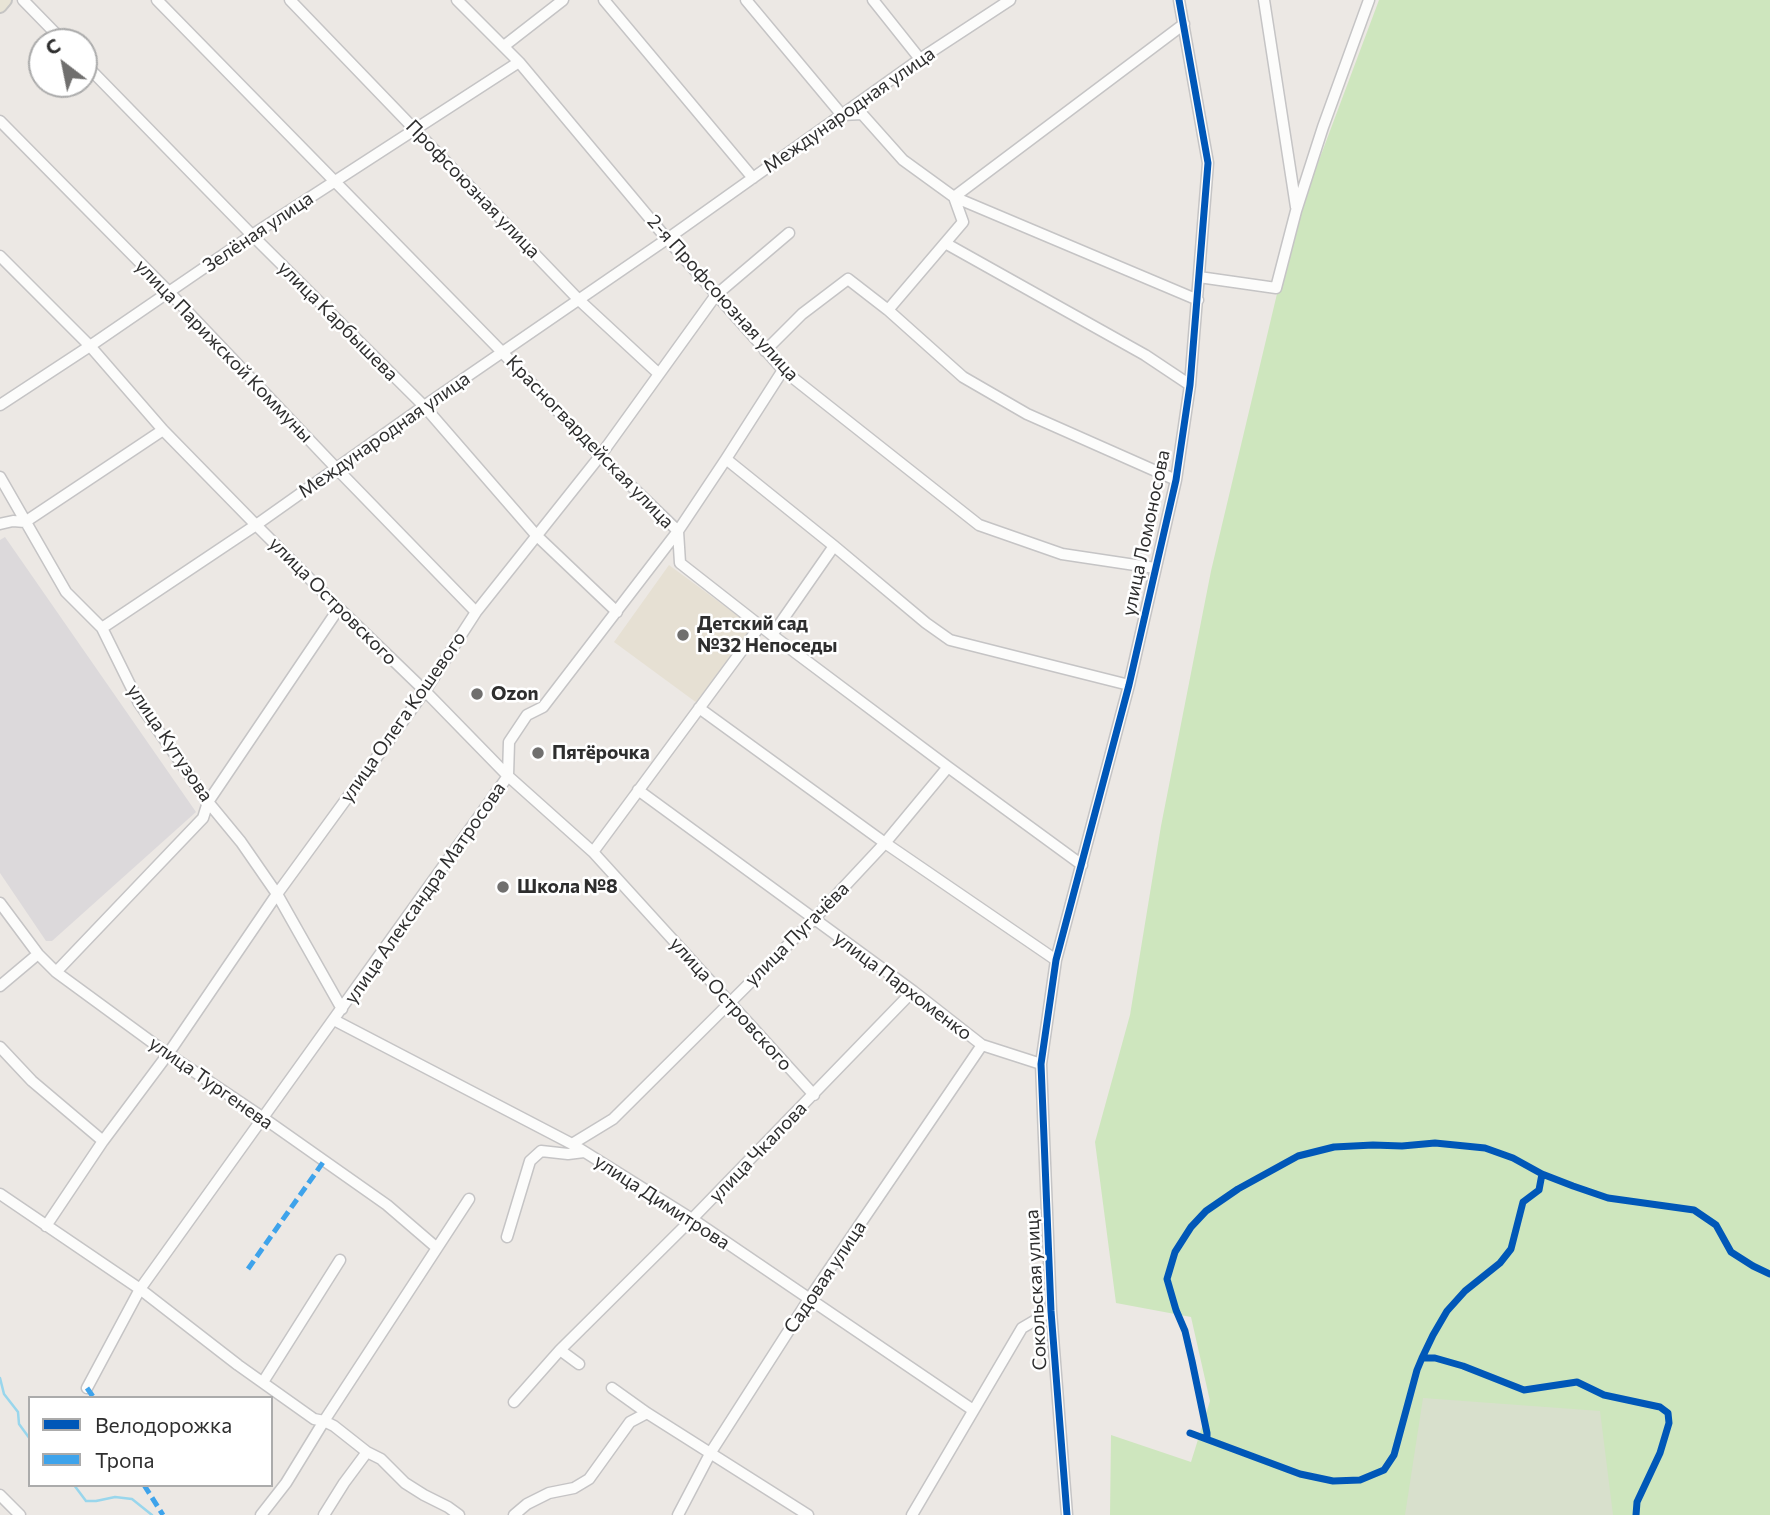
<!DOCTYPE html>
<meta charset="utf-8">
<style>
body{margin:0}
#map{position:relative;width:1770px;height:1515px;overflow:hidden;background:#ece8e4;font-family:Commissioner,sans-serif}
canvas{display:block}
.legend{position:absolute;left:28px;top:1396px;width:245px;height:91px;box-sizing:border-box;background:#fff;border:2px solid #ababab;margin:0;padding:9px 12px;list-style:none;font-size:21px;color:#2e2e2e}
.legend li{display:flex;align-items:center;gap:14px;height:35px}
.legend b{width:35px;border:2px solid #ababab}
.north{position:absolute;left:28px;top:28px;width:70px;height:70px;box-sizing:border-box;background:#fff;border:2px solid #ababab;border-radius:50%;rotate:328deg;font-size:19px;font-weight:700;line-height:28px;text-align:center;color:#2e2e2e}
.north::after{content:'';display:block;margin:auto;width:24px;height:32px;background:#706f6e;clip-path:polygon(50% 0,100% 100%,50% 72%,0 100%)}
</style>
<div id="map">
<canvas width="1770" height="1515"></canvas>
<ul class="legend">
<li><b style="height:9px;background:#0057b8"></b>Велодорожка</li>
<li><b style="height:9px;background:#3ea3eb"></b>Тропа</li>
</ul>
<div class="north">С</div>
</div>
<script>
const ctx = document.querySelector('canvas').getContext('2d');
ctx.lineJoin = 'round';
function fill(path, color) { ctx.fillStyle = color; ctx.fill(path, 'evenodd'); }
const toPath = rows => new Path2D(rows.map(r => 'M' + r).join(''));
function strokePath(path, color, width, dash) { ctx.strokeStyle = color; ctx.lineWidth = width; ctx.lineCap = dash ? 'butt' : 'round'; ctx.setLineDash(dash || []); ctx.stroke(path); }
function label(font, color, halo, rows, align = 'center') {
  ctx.font = font + ' Commissioner,sans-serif'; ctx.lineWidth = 5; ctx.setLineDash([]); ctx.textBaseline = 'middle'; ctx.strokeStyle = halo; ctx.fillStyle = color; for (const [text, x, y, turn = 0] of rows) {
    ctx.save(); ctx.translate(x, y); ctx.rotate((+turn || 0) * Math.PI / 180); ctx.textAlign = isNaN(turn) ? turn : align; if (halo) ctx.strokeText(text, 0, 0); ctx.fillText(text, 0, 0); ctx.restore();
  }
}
fill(toPath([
 [5,537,196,812,52,941,46,941,0,873,0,540]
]), '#dcd9db');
fill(toPath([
 [669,565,753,627,697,703,614,642]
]), '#e6e0d3');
fill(toPath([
 [1379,0,1770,0,1770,1515,1110,1515,1111,1435,1191,1462,1210,1401,1191,1317,1116,1303,1095,1142,1130,1015,1161,826,1211,571,1291,235]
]), '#cee6be');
fill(toPath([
 [1423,1398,1600,1411,1613,1515,1405,1515]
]), '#d8e0cc');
strokePath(toPath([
 [0,1378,4,1394,18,1412,19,1424,30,1439],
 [74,1485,86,1501,96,1501,115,1497,132,1499,152,1515]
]), '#99d6ec', 2.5);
const minor = toPath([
 [23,0,64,42],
 [157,0,502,352,600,456,678,531,680,563,772,635,948,767,1082,865],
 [290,0,579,300,659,374],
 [457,0,519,62,667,239,783,370,979,525,1062,554,1155,568],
 [604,0,753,178],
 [746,0,842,115,862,114,903,160,954,197,1198,300],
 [873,0,920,59],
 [1264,0,1296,207],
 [504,46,563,0],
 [84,63,252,235,424,406,536,535,617,612],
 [0,121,169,292,336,468,476,612],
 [945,243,1145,355,1190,385],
 [0,256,90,346,163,430,256,525,339,608,425,691,508,776,593,852,814,1095],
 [1199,277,1276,288,1296,211,1323,127,1369,0],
 [888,310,963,222,954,197,1184,24],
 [765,351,802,314,848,279,888,310,963,377,1027,414,1176,480],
 [0,405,90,346,252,235,519,62],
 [726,459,834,546,926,623,950,640,1129,685],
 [0,477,66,592,102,628,139,703,208,802,241,842,277,894,342,1009],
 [0,524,13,521,25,522,163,430],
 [102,628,256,525,424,406,667,239,920,59,1010,0],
 [772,635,834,546],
 [699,708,885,843,1056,960],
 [638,790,913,991,982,1045,1041,1064],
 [593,852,760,626],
 [0,903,38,954,56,972,168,1054,262,1117,387,1205,437,1248],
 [56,972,203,818,208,802,339,608],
 [0,986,38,954],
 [334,1020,572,1144,692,1219,973,1410],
 [0,1047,32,1081,103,1141],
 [572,1144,613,1119,814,919,885,843,948,767],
 [0,1194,140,1289,238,1365,314,1419,324,1421,334,1426,367,1452,381,1459,405,1483,424,1495,448,1507,459,1515],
 [46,1226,103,1141,168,1054,277,894,425,691,476,612,600,456,716,295,789,233],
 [507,1237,530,1161,541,1151,568,1154,584,1152],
 [560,1350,579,1364],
 [263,1382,340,1260],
 [87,1388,140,1289,508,776,509,742,527,715,543,707,678,531,726,459,783,370],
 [612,1388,647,1413,808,1515],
 [514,1402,560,1350,692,1219,913,991],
 [0,1495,20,1515],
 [261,1515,286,1483,324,1421,469,1199],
 [324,1515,344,1483,367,1452],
 [514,1515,527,1504,549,1493,574,1488,589,1479,630,1422,647,1413],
 [678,1515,711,1452,809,1299,982,1045],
 [912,1515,1022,1328,1051,1311],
 [1067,1515,1051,1311,1041,1064,1056,960,1129,685,1176,480,1190,385,1208,163,1179,0]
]);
const major = toPath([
 [0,6,5,0]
]);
strokePath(minor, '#c5c4c5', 13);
strokePath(major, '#c6c5c4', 16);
strokePath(minor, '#fcfcfb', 10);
strokePath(major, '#e8e4d6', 12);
strokePath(toPath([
 [248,1269,324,1161],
 [87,1388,94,1398],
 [144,1485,163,1515]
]), '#3ea3eb', 5, [10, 5]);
strokePath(toPath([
 [1422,1358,1433,1335,1447,1311,1465,1291,1500,1263,1511,1249,1523,1202,1539,1190,1542,1174],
 [1190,1433,1300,1474,1333,1481,1360,1480,1384,1470,1394,1455,1417,1370,1422,1358,1435,1358,1463,1366,1524,1390,1577,1382,1604,1395,1660,1407,1668,1413,1669,1423,1660,1453,1637,1502,1636,1515],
 [1207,1439,1207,1433,1192,1361,1185,1331,1176,1310,1167,1279,1175,1252,1191,1227,1206,1211,1238,1189,1298,1156,1334,1147,1373,1145,1402,1146,1435,1143,1485,1148,1513,1158,1542,1174,1573,1186,1608,1198,1694,1210,1716,1225,1731,1252,1753,1266,1770,1274],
 [1067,1515,1051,1311,1041,1064,1056,960,1129,685,1176,480,1190,385,1208,163,1179,0]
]), '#0057b8', 7);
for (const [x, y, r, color] of [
 [683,635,7,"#706f6e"],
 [477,694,7,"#706f6e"],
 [538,753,7,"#706f6e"],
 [503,887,7,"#706f6e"]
]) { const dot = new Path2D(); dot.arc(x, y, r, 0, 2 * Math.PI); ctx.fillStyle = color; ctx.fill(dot); strokePath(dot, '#fff', 2.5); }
label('19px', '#2e2e2e', '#fff', [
 ["Международная улица",849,110,-35],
 ["Профсоюзная улица",473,189,46],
 ["Зелёная улица",258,232,-34],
 ["2-я Профсоюзная улица",723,298,48],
 ["улица Карбышева",338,321,45],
 ["улица Парижской Коммуны",224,351,46],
 ["Международная улица",384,435,-35],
 ["Красногвардейская улица",590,442,46],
 ["улица Ломоносова",1146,533,-78],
 ["улица Островского",333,601,45],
 ["улица Олега Кошевого",403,717,-55],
 ["улица Кутузова",170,743,56],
 ["улица Александра Матросова",425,893,-55],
 ["улица Пугачёва",797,934,-45],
 ["улица Пархоменко",903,986,37],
 ["улица Островского",731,1004,48],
 ["улица Тургенева",211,1083,35],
 ["улица Чкалова",758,1152,-46],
 ["улица Димитрова",662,1202,33],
 ["Садовая улица",825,1277,-56],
 ["Сокольская улица",1036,1290,-93]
]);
label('bold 19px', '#2e2e2e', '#fff', [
 ["Детский сад",697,624],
 ["№32 Непоседы",697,646],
 ["Ozon",491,694],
 ["Пятёрочка",552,753],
 ["Школа №8",517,887]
], 'left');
</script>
